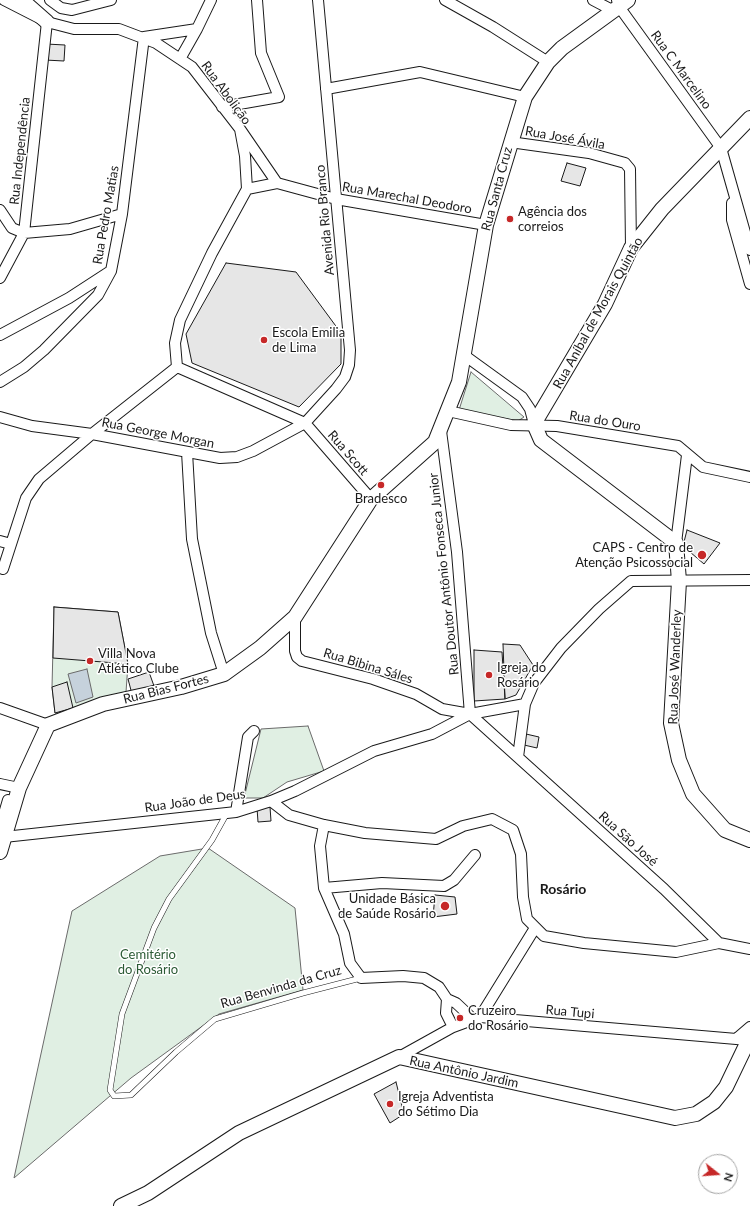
<!DOCTYPE html>
<meta charset="utf-8">
<style>
body{margin:0}
#map{position:relative;width:750px;height:1206px;overflow:hidden;background:#fff;font-family:Lato,sans-serif}
canvas{display:block}
.north{position:absolute;left:698px;top:1154px;width:40px;height:40px;box-sizing:border-box;background:#fff;border:1px solid #a3a3a3;border-radius:50%;rotate:107deg;font-size:11px;font-weight:700;line-height:16px;text-align:center;color:#1a1a1a}
.north::after{content:'';display:block;margin:auto;width:14px;height:18px;background:#c62828;clip-path:polygon(50% 0,100% 100%,50% 72%,0 100%)}
</style>
<div id="map">
<canvas width="750" height="1206"></canvas>
<div class="north">N</div>
</div>
<script>
const ctx = document.querySelector('canvas').getContext('2d');
ctx.lineJoin = 'round';
function fill(path, color) { ctx.fillStyle = color; ctx.fill(path, 'evenodd'); }
const toPath = rows => new Path2D(rows.map(r => 'M' + r).join(''));
function strokePath(path, color, width, dash) { ctx.strokeStyle = color; ctx.lineWidth = width; ctx.lineCap = dash ? 'butt' : 'round'; ctx.setLineDash(dash || []); ctx.stroke(path); }
function label(font, color, halo, rows, align = 'center') {
  ctx.font = font + ' Lato,sans-serif'; ctx.lineWidth = 3; ctx.setLineDash([]); ctx.textBaseline = 'middle'; ctx.strokeStyle = halo; ctx.fillStyle = color; for (const [text, x, y, turn = 0] of rows) {
    ctx.save(); ctx.translate(x, y); ctx.rotate((+turn || 0) * Math.PI / 180); ctx.textAlign = isNaN(turn) ? turn : align; if (halo) ctx.strokeText(text, 0, 0); ctx.fillText(text, 0, 0); ctx.restore();
  }
}
const green = toPath([
 [471,372,524,417,518,421,459,410,471,372],
 [54,607,118,612,128,664,126,692,55,713,52,687,54,607],
 [308,726,324,771,287,782,263,798,244,798,261,729,308,726],
 [208,848,295,908,303,990,219,1014,131,1078,14,1178,72,911,160,856,208,848]
]);
fill(green, '#e0efe3');
strokePath(green, '#6a6a6a', 1);
const water = toPath([
 [87,669,93,697,76,703,68,674,87,669]
]);
fill(water, '#c6d2dc');
strokePath(water, '#6a6a6a', 1);
const building = toPath([
 [46,44,65,45,64,61,45,60,46,44],
 [567,163,586,168,580,186,561,181,567,163],
 [226,263,296,272,341,333,341,364,299,407,192,363,186,334,226,263],
 [687,530,720,543,704,564,683,546,687,530],
 [54,607,118,612,128,664,53,658,54,607],
 [503,644,520,645,533,665,516,695,505,699,503,644],
 [474,650,502,652,505,699,474,701,474,650],
 [149,672,154,686,132,694,128,679,149,672],
 [67,682,73,708,55,713,52,687,67,682],
 [526,734,539,737,537,748,524,745,526,734],
 [270,807,271,821,258,822,257,808,270,807],
 [435,895,455,897,457,914,433,917,435,895],
 [396,1082,404,1114,390,1123,374,1094,396,1082]
]);
fill(building, '#e6e6e6');
strokePath(building, '#1a1a1a', 1);
const lane = toPath([
 [227,813,212,840,169,899,154,928,122,1014,110,1090,114,1096,131,1095,176,1052,215,1019,303,993,361,978]
]);
const street = toPath([
 [4,0,47,22,74,29,119,29,156,43,192,67,240,129,277,183],
 [50,0,61,8,72,10,111,0],
 [445,0,493,27,548,62],
 [593,0,614,11],
 [617,0,620,8,721,148,750,250],
 [180,59,197,29,211,0],
 [326,89,420,72,525,97],
 [222,107,279,97,261,53,257,0],
 [240,129,245,156,247,189,212,253,180,320,175,343,177,367,305,423,371,499],
 [510,142,589,153,625,163,630,169,631,248],
 [247,189,277,183,336,199,486,225],
 [732,203,732,220,750,284],
 [0,210,12,228,24,233,70,229,122,214],
 [0,278,24,233,47,22],
 [0,335,69,298,109,272],
 [464,355,522,397,530,409,534,424],
 [0,382,24,367,44,350,98,295,111,271,122,214,144,37,197,29],
 [448,411,511,425,557,426,678,446,703,467,750,477],
 [0,417,32,426,92,434,220,458,237,457,253,451,305,423,336,389,345,377,349,365,350,350,318,0],
 [441,431,457,552,470,714],
 [187,452,192,539,211,633,224,674],
 [0,541,11,544],
 [676,543,687,455],
 [3,569,26,498,39,479,92,434,177,367],
 [295,617,295,651,297,657,302,661,373,679,416,694,442,709,470,714],
 [0,708,48,725],
 [470,714,664,889,719,943],
 [518,757,525,704,534,683,561,648,599,609,631,581,750,580],
 [0,784,19,788],
 [271,801,289,815,324,825,365,833,436,839,463,826,492,819,513,830,521,854,523,897,527,919,544,936,584,943,676,952,719,943,750,949],
 [236,812,248,737,254,731],
 [324,825,320,846,324,888,344,934,350,963,361,978,403,976,424,978,439,987,447,999,456,1003,473,1019],
 [0,827,8,800],
 [0,836,4,837,236,812,271,801,295,791,374,751,432,734,470,714,525,704],
 [324,888,382,883,444,886,454,880,475,855],
 [447,999,446,1013,453,1027],
 [480,1017,535,928],
 [736,1039,750,1027],
 [399,1057,453,1027,480,1017,748,1040]
]);
const secondary = toPath([
 [22,0,47,22],
 [750,118,662,209,631,248,605,304,534,424,541,440,676,543,679,581,671,723,679,760,693,794,725,830,750,840],
 [0,852,19,788,48,725,103,704,181,687,224,674,260,648,295,617,371,499,435,442,459,382,486,225,525,97,548,62,562,48,628,0],
 [121,1206,148,1193,239,1133,399,1057,675,1118,696,1114,714,1102,726,1087,750,1037]
]);
strokePath(lane, '#1a1a1a', 6);
strokePath(street, '#1a1a1a', 12);
strokePath(secondary, '#1a1a1a', 16);
strokePath(lane, '#fff', 5);
strokePath(street, '#fff', 10);
strokePath(secondary, '#fff', 14);
for (const [x, y, r, color] of [
 [510,219,4,"#c62828"],
 [264,340,4,"#c62828"],
 [381,485,4,"#c62828"],
 [702,555,5,"#c62828"],
 [90,661,4,"#c62828"],
 [489,675,4,"#c62828"],
 [445,906,5,"#c62828"],
 [460,1018,4,"#c62828"],
 [390,1104,4,"#c62828"]
]) { const dot = new Path2D(); dot.arc(x, y, r, 0, 2 * Math.PI); ctx.fillStyle = color; ctx.fill(dot); strokePath(dot, '#fff', 1.5); }
label('13px', '#1a1a1a', '#fff', [
 ["Rua C Marcelino",681,70,54],
 ["Rua Abolição",226,93,54],
 ["Rua José Ávila",565,138,10],
 ["Rua Independência",20,151,-84],
 ["Rua Santa Cruz",497,189,-75],
 ["Rua Marechal Deodoro",407,198,10],
 ["Rua Pedro Matias",106,215,-80],
 ["Avenida Rio Branco",325,220,-95],
 ["Rua Aníbal de Morais Quintão",598,313,-61],
 ["Rua do Ouro",605,421,9],
 ["Rua George Morgan",158,433,11],
 ["Rua Scott",348,453,49],
 ["Rua Doutor Antônio Fonseca Junior",444,574,-96],
 ["Rua Bibina Sáles",368,666,17],
 ["Rua José Wanderley",675,667,-88],
 ["Rua Bias Fortes",166,689,-14],
 ["Rua João de Deus",195,801,-8],
 ["Rua São José",628,839,42],
 ["Rua Benvinda da Cruz",281,987,-16],
 ["Rua Tupi",570,1012,5],
 ["Rua Antônio Jardim",464,1072,12]
]);
label('13px', '#1a1a1a', '#fff', [
 ["Agência dos",518,212],
 ["correios",518,227],
 ["Escola Emilia",272,333],
 ["de Lima",272,348],
 ["Bradesco",381,499,"center"],
 ["CAPS - Centro de",693,548,"right"],
 ["Atenção Psicossocial",693,563,"right"],
 ["Villa Nova",98,654],
 ["Atlético Clube",98,669],
 ["Igreja do",497,668],
 ["Rosário",497,683],
 ["Unidade Básica",436,899,"right"],
 ["de Saúde Rosário",436,914,"right"],
 ["Cruzeiro",468,1011],
 ["do Rosário",468,1026],
 ["Igreja Adventista",398,1097],
 ["do Sétimo Dia",398,1112]
], 'left');
label('13px', '#2b5a34', '#fff', [
 ["Cemitério",148,955],
 ["do Rosário",148,970]
]);
label('bold 14px', '#1a1a1a', '#fff', [
 ["Rosário",563,889]
]);
</script>
